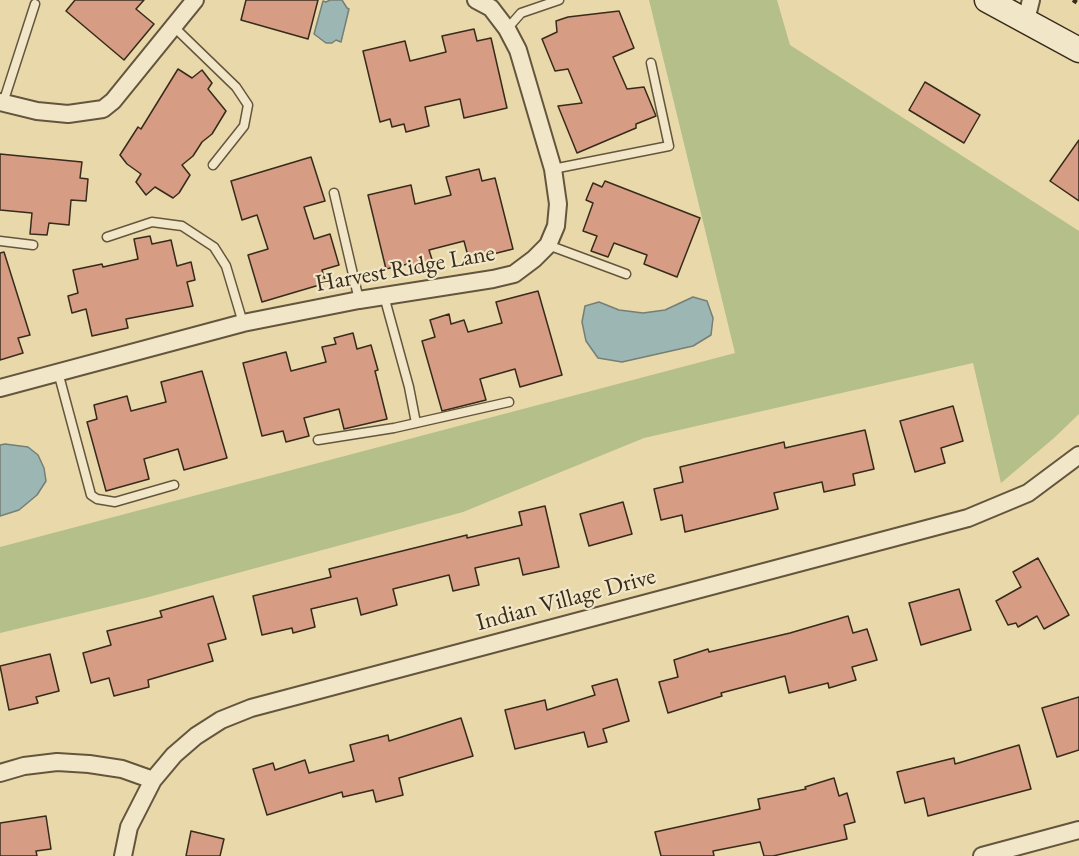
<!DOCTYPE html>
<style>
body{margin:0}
canvas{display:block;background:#e9d8a9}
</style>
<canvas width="1079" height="856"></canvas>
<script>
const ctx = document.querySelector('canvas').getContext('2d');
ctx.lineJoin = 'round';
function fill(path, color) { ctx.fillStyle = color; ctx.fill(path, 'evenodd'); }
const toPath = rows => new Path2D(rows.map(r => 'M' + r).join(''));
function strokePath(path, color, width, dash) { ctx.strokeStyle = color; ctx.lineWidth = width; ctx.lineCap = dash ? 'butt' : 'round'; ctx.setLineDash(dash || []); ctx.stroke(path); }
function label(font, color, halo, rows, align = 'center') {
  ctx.font = font + ' "EB Garamond",serif'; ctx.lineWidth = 4.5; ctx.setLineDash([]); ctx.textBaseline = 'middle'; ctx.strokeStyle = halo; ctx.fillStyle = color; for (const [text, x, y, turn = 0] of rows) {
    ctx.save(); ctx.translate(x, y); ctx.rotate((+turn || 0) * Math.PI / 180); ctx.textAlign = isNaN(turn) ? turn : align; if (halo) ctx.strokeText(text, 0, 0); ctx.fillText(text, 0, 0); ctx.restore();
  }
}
fill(toPath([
 [649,0,777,0,790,45,1079,231,1079,414,1054,438,1001,483,973,363,644,438,463,512,145,598,0,633,0,547,735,353]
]), '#b4bf8a');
const water = toPath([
 [330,0,342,0,347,8,349,9,341,42,336,40,332,43,326,43,314,34,323,1,326,2,330,0],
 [693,297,707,301,713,318,711,335,693,346,622,362,598,358,586,341,582,322,585,306,599,302,619,310,643,313,665,310,693,297],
 [5,444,28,447,38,455,44,468,46,481,37,495,19,510,0,516,0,445,5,444]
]);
fill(water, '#9cb7b3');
strokePath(water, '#747f76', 1.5);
const building = toPath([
 [75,0,144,0,136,9,154,24,124,60,66,11,75,0],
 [246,0,318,0,308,39,241,20,246,0],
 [619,11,634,48,613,57,627,89,644,87,656,116,636,124,636,128,577,153,558,106,582,103,568,69,555,71,542,39,557,32,556,21,568,17,619,11],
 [474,29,477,41,491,38,507,108,464,118,460,99,425,107,429,126,406,132,404,124,392,127,390,119,380,122,363,51,405,41,410,61,446,52,442,36,474,29],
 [178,69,192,78,202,70,212,83,208,89,226,111,212,134,202,142,193,156,182,165,190,175,179,193,173,198,155,187,146,195,136,182,141,174,127,164,120,155,138,127,141,129,178,69],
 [925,82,980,115,964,143,909,110,925,82],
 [1079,140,1079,201,1050,181,1079,140],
 [0,154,82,162,80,178,88,179,86,201,71,200,69,225,49,223,47,235,30,234,32,213,0,210,0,154],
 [311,157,325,201,304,207,314,239,330,234,339,265,322,270,326,283,262,302,248,255,268,249,257,215,242,220,231,181,311,157],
 [479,169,482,181,495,178,513,249,469,260,464,241,429,250,435,269,411,275,408,264,386,269,368,195,411,185,415,204,451,195,446,177,479,169],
 [605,181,700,218,677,277,644,264,647,255,614,243,608,257,591,251,597,236,583,231,593,203,586,200,593,183,602,187,605,181],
 [150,236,152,244,171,240,177,266,191,262,195,280,187,282,193,306,126,319,128,328,92,336,86,309,72,313,68,296,78,293,73,270,102,264,103,267,138,259,134,239,150,236],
 [4,252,30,335,18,338,23,353,0,360,0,253,4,252],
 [538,291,562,375,520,387,515,369,480,379,486,400,442,411,422,341,435,337,430,320,449,314,451,324,464,320,468,332,502,323,496,302,538,291],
 [353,333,357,349,371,345,378,370,375,371,387,419,344,429,339,409,304,418,309,436,286,442,283,431,262,436,243,363,286,352,291,371,326,362,322,347,336,344,334,338,353,333],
 [202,371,227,458,184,470,178,449,144,459,149,479,106,491,87,422,97,419,94,405,127,396,131,411,166,402,161,382,202,371],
 [953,406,963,441,941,448,945,463,915,472,900,421,953,406],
 [865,430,874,469,853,474,855,485,824,492,822,482,774,493,778,509,685,532,682,515,661,520,654,489,683,482,680,467,784,442,785,448,865,430],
 [623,502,632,534,589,546,580,514,623,502],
 [545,506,559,567,523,575,519,558,475,568,479,585,453,591,449,575,393,589,397,605,361,615,357,598,311,609,315,627,293,633,292,628,262,635,253,596,331,577,329,569,467,535,467,538,522,525,519,512,545,506],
 [1038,558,1069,615,1044,629,1037,616,1018,627,1016,623,1008,625,996,601,1021,587,1013,572,1038,558],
 [959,589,971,630,921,645,909,603,959,589],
 [213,596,226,639,208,644,213,661,148,680,149,687,114,696,109,678,91,683,83,653,111,645,107,631,162,617,160,611,213,596],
 [848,616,853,633,867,629,877,660,852,667,856,680,829,688,828,683,789,693,785,676,721,693,722,696,668,713,659,682,678,677,674,660,708,649,709,652,790,633,848,616],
 [50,654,59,691,36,697,38,703,9,710,0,666,50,654],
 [617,679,629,721,603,729,607,742,588,747,584,732,515,749,505,710,545,700,547,710,595,695,592,686,617,679],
 [1079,697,1079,750,1057,757,1042,708,1079,697],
 [461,718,473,756,399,778,403,795,376,802,373,790,343,797,342,792,267,815,253,769,273,763,275,770,305,760,309,773,354,761,350,745,388,735,389,741,461,718],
 [1019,745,1031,789,928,816,924,798,905,803,897,772,954,758,955,764,1019,745],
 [834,778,839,796,847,793,855,822,844,825,847,839,773,856,764,856,760,842,713,851,714,856,661,856,655,832,760,809,758,799,806,789,805,787,834,778],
 [46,816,51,849,36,851,37,856,0,856,0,823,46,816],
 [191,831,224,839,220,856,186,856,191,831]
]);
fill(building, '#d69c84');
strokePath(building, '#372b1b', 1.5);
const service = toPath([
 [174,27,236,87,248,105,244,126,213,165],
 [507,29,521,13,559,0],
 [3,103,35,4],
 [553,169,669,146,651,63],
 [334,193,359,300],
 [107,237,152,222,182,226,214,247,226,266,243,323],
 [0,241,33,245],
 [548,245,626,274],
 [384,296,409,387,416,423],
 [58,372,91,495,97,499,115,502,174,485],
 [318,440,394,428,509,402]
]);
const minor = toPath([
 [1026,20,1031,0],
 [0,102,37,111,68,114,103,109,113,101,195,0],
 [0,388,243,323,359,300,493,279,514,274,534,259,548,245,556,226,558,204,553,169,518,50,507,29,491,8,476,0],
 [0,773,24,766,57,762,89,764,122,769,153,780],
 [123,856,129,827,153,780,174,755,196,736,221,720,251,708,968,518,1028,493,1079,455],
 [982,856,1079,830]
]);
const secondary = toPath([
 [987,0,1079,50]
]);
strokePath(service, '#64563e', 11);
strokePath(minor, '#64563e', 20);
strokePath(secondary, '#372b1b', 27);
strokePath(toPath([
 [1073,0,1079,4]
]), '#372b1b', 4, [4.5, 3]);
strokePath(service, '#f1e6c7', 8);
strokePath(minor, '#f1e6c7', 16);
strokePath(secondary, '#f1e6c7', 24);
label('24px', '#372b1b', '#f1e6c7', [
 ["Harvest Ridge Lane",405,269,-10],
 ["Indian Village Drive",566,600,-15]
]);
</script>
